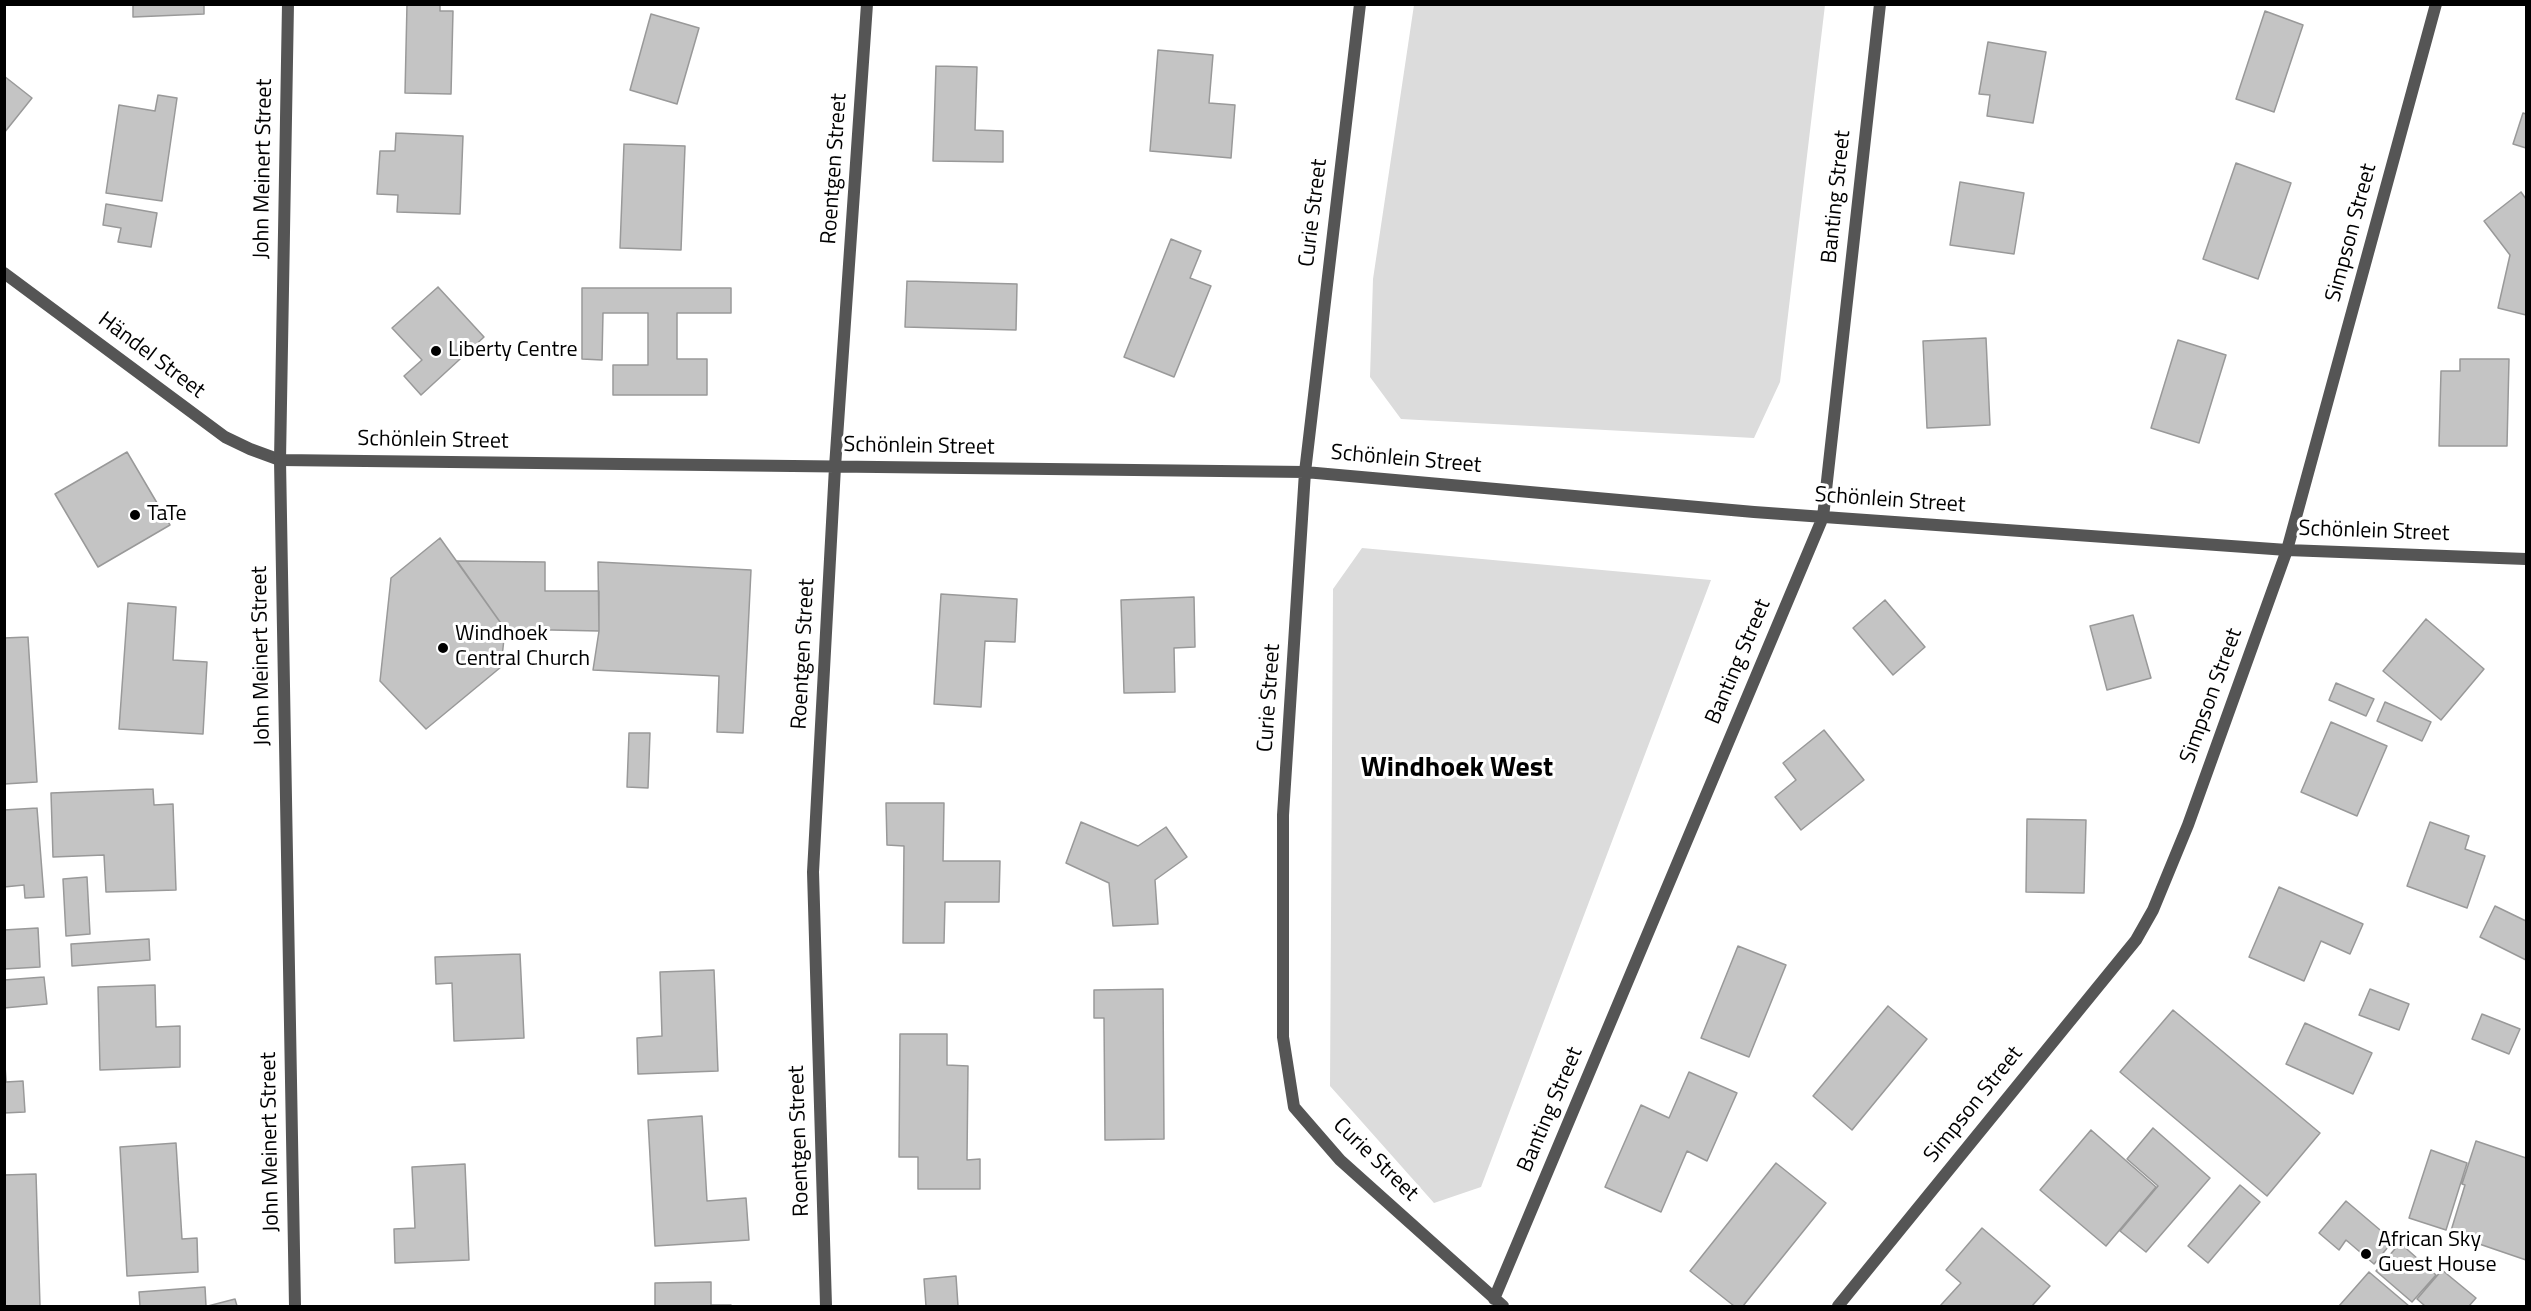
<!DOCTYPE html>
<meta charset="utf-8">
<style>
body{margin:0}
#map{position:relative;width:2531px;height:1311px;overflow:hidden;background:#fff;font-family:"Titillium Web",sans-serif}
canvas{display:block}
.frame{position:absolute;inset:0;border:6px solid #000;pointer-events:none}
</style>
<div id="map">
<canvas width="2531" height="1311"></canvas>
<div class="frame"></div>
</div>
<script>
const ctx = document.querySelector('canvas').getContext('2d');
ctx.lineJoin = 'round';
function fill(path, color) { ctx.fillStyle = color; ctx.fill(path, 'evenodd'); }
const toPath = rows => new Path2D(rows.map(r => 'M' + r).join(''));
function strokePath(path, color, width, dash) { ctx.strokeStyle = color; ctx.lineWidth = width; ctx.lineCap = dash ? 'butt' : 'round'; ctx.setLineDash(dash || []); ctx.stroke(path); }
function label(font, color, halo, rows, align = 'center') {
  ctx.font = font + ' "Titillium Web",sans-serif'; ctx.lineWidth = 6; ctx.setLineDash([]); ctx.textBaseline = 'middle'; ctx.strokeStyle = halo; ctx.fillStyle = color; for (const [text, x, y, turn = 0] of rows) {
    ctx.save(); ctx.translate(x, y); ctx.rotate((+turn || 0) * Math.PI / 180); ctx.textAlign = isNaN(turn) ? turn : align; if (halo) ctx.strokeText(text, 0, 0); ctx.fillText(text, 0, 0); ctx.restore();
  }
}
fill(toPath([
 [1414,5,1825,5,1780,382,1754,438,1401,419,1370,377,1373,279],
 [1362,548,1711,580,1481,1187,1434,1203,1330,1086,1333,589]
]), '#dcdcdc');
const building = toPath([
 [133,4,204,4,204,14,133,17,133,4],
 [407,4,440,4,440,11,453,11,451,94,405,93,407,4],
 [2265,11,2303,25,2274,112,2236,99,2265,11],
 [651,14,699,28,677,104,630,90,651,14],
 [1988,42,2046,52,2033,123,1987,116,1990,95,1979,94,1988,42],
 [1158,50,1213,55,1209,103,1235,105,1231,158,1150,151,1158,50],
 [936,66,977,67,975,130,1003,131,1003,162,933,161,936,66],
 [4,76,32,98,4,133,4,76],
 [158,95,177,98,162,201,106,193,119,105,155,111,158,95],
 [2523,113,2526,114,2526,148,2513,144,2523,113],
 [396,133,463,136,460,214,397,212,398,195,377,194,380,151,395,151,396,133],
 [624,144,685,146,681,250,620,248,624,144],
 [2236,163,2291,183,2258,279,2203,259,2236,163],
 [1960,182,2024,193,2014,254,1950,245,1960,182],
 [2521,192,2526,199,2526,315,2498,308,2510,255,2484,221,2521,192],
 [106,204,157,213,151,247,118,242,121,228,103,225,106,204],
 [1171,239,1201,251,1190,278,1211,286,1174,377,1124,357,1171,239],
 [907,281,1017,284,1016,330,905,327,907,281],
 [438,287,484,337,421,395,404,376,422,360,392,328,438,287],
 [582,288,731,288,731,313,677,313,677,359,707,359,707,395,613,395,613,365,648,365,648,313,603,313,602,360,582,359,582,288],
 [1986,338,1990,425,1927,428,1923,341,1986,338],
 [2178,340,2226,355,2199,443,2151,428,2178,340],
 [2460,359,2509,359,2507,446,2439,446,2441,371,2460,371,2460,359],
 [127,452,170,525,98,567,55,494,127,452],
 [440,538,505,629,501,667,426,729,380,681,391,578,440,538],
 [457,561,545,562,545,591,599,591,599,631,505,629,457,561],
 [598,562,751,570,743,733,717,732,719,676,593,670,599,631,598,562],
 [941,594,1017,599,1015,642,985,641,981,707,934,704,941,594],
 [1194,597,1195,647,1174,648,1175,692,1124,693,1121,600,1194,597],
 [1885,600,1925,647,1893,675,1853,628,1885,600],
 [128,603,176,607,173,660,207,662,203,734,119,729,128,603],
 [2133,615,2151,678,2107,690,2090,626,2133,615],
 [2426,619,2484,669,2441,720,2383,671,2426,619],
 [28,637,37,782,4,784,4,638,28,637],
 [2336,683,2374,699,2366,716,2329,700,2336,683],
 [2385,702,2431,722,2422,741,2377,721,2385,702],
 [2331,722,2387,746,2357,816,2301,792,2331,722],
 [1824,730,1864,780,1801,830,1775,797,1796,780,1783,763,1824,730],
 [629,733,650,733,648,788,627,787,629,733],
 [153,789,154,805,173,804,176,890,106,892,104,855,53,857,51,793,153,789],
 [886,803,944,803,943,861,1000,861,999,902,945,902,944,943,903,943,904,846,887,845,886,803],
 [37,808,44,897,25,898,24,885,4,887,4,810,37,808],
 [2027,819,2086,820,2084,893,2026,892,2027,819],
 [1081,822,1138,846,1166,827,1187,857,1155,880,1158,924,1113,926,1109,883,1066,863,1081,822],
 [2430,822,2469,836,2465,849,2485,856,2467,908,2407,886,2430,822],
 [87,877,90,934,66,936,63,879,87,877],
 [2279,887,2363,924,2350,954,2321,941,2304,981,2249,957,2279,887],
 [2495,906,2526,921,2526,960,2480,937,2495,906],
 [38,928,40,967,4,969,4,930,38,928],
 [149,939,150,960,72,966,71,944,149,939],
 [1738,946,1786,965,1749,1057,1701,1038,1738,946],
 [520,954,524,1038,454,1041,452,983,436,984,435,957,520,954],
 [714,970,718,1071,638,1074,637,1038,662,1036,660,972,714,970],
 [44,977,47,1004,4,1008,4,980,44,977],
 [155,985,156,1027,180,1026,180,1067,100,1070,98,987,155,985],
 [1163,989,1164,1139,1105,1140,1104,1018,1094,1018,1094,990,1163,989],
 [2370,989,2409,1004,2399,1030,2359,1015,2370,989],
 [1888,1006,1927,1039,1852,1130,1813,1096,1888,1006],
 [2173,1010,2320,1133,2267,1196,2120,1072,2173,1010],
 [2482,1014,2520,1029,2509,1054,2472,1039,2482,1014],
 [2305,1023,2372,1053,2353,1094,2286,1064,2305,1023],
 [900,1034,947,1034,947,1065,968,1066,967,1160,980,1159,980,1189,918,1189,918,1157,899,1157,900,1034],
 [4,1047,6,1082,23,1081,25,1112,4,1113,4,1047],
 [1689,1072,1737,1093,1707,1161,1687,1151,1661,1212,1605,1187,1641,1105,1669,1118,1689,1072],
 [702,1116,707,1201,746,1198,749,1240,655,1246,648,1120,702,1116],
 [2153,1128,2210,1178,2146,1252,2120,1231,2158,1186,2127,1159,2153,1128],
 [2091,1130,2156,1187,2106,1246,2040,1190,2091,1130],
 [2476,1141,2526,1158,2526,1260,2450,1234,2465,1185,2462,1184,2476,1141],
 [176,1143,182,1239,197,1238,198,1272,127,1276,120,1147,176,1143],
 [2431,1150,2467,1163,2446,1230,2409,1218,2431,1150],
 [1776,1163,1826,1203,1743,1306,1734,1306,1690,1271,1776,1163],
 [465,1164,469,1260,395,1263,394,1229,415,1228,412,1167,465,1164],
 [36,1174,40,1306,4,1306,4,1175,36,1174],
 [2240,1185,2260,1202,2208,1263,2188,1246,2240,1185],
 [2346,1201,2393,1241,2374,1264,2346,1240,2339,1250,2319,1233,2346,1201],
 [1982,1228,2050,1286,2032,1306,1940,1306,1961,1283,1946,1270,1982,1228],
 [2400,1243,2436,1275,2412,1302,2376,1271,2400,1243],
 [2442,1270,2476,1298,2469,1306,2425,1306,2417,1299,2442,1270],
 [2369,1272,2409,1306,2339,1306,2369,1272],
 [956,1276,958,1306,926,1306,924,1279,956,1276],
 [711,1282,711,1305,731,1305,731,1306,655,1306,655,1283,711,1282],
 [205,1287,206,1306,140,1306,139,1292,205,1287],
 [235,1299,237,1306,208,1306,235,1299]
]);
fill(building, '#c4c4c4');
strokePath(building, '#999', 1.5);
strokePath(toPath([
 [1360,4,1305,472,1283,815,1283,1037,1294,1107,1340,1160,1503,1306],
 [4,273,225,437,250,449,280,460,1305,472,1754,512,2287,550,2526,559],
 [1494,1299,1823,517,1880,4],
 [826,1306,813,872,835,467,867,4],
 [1838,1306,2136,940,2153,910,2188,825,2287,550,2436,4]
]), '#555', 12);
strokePath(toPath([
 [288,4,280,460,295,1306]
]), '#555', 12);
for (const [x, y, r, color] of [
 [436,351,6,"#000"],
 [135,515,6,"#000"],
 [443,648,6,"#000"],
 [2366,1254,6,"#000"]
]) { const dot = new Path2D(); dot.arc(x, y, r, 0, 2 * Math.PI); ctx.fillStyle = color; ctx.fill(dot); strokePath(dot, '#fff', 2); }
label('22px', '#000', '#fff', [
 ["John Meinert Street",264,169,-89],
 ["Roentgen Street",835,169,-86],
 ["Banting Street",1837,197,-84],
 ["Curie Street",1314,213,-83],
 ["Simpson Street",2352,233,-75],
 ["Händel Street",151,356,37],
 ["Schönlein Street",433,441,1],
 ["Schönlein Street",919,447,1],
 ["Schönlein Street",1406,460,5],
 ["Schönlein Street",1890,501,4],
 ["Schönlein Street",2374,532,2],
 ["Roentgen Street",804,654,-87],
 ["John Meinert Street",262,656,-91],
 ["Banting Street",1739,662,-67],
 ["Simpson Street",2212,696,-70],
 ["Curie Street",1270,698,-86],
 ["Simpson Street",1974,1105,-51],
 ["Banting Street",1551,1110,-67],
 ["Roentgen Street",800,1141,-92],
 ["John Meinert Street",271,1142,-91],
 ["Curie Street",1375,1160,44]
]);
label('22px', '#000', '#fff', [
 ["Liberty Centre",448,351],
 ["TaTe",147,515],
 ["Windhoek",455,635],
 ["Central Church",455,660],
 ["African Sky",2378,1241],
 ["Guest House",2378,1266]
], 'left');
label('bold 28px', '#000', '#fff', [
 ["Windhoek West",1457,769]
]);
</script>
